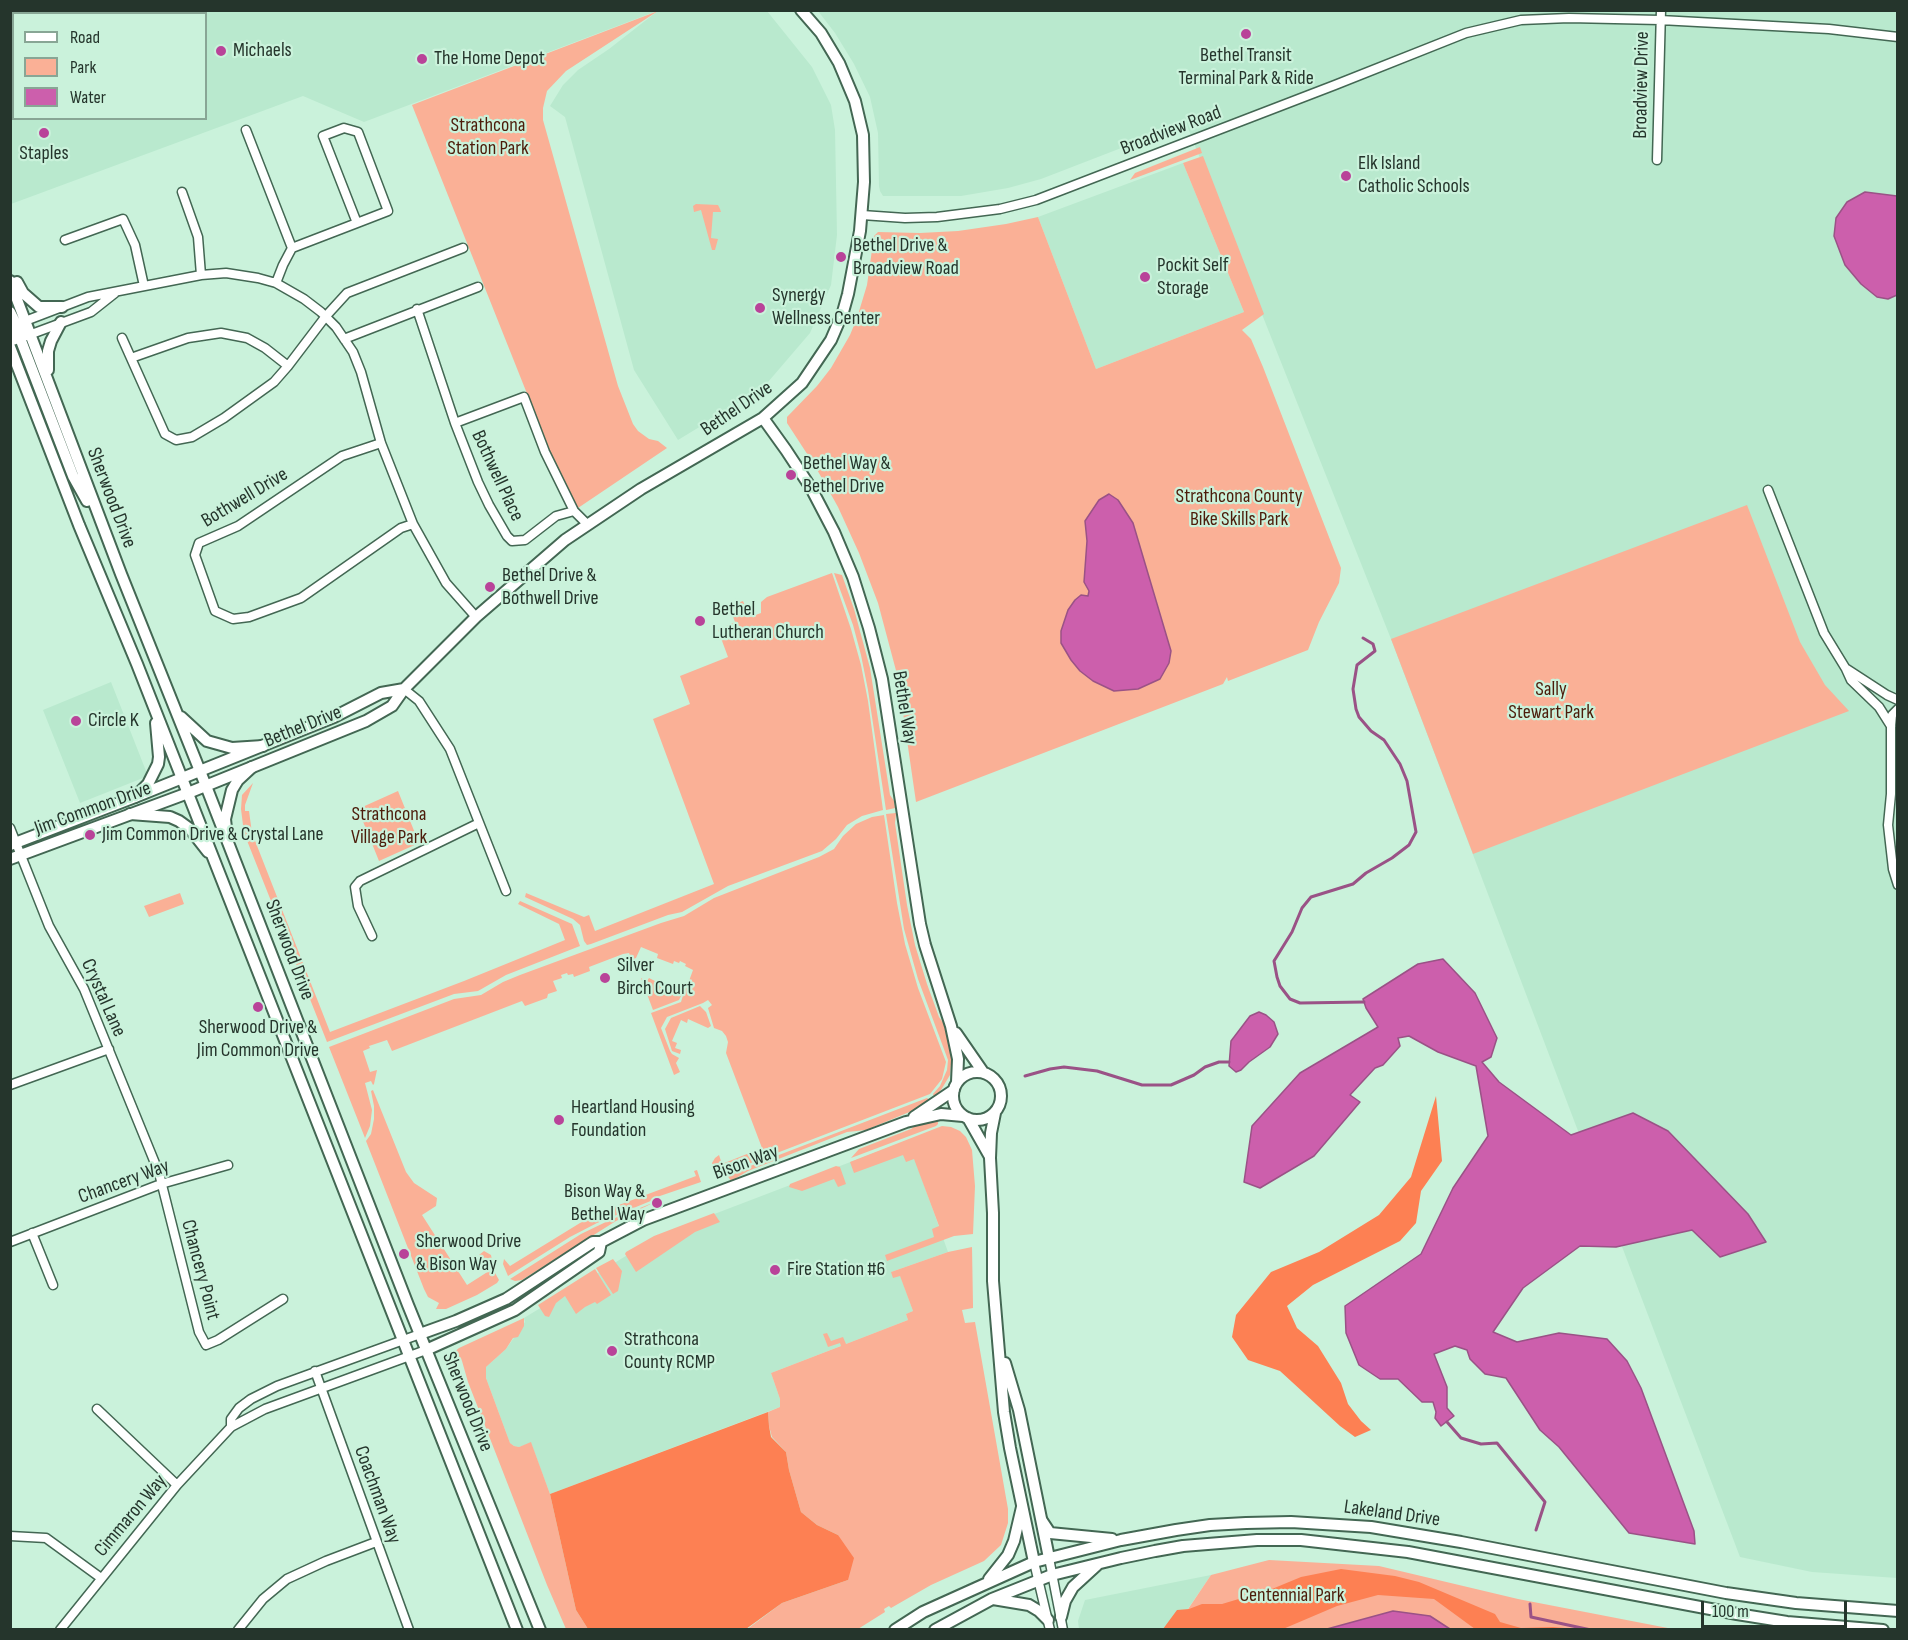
<!DOCTYPE html>
<style>
body{margin:0}
#map{position:relative;width:1908px;height:1640px;overflow:hidden;background:#caf2db;font-family:"Sofia Sans Condensed",sans-serif}
canvas{display:block}
.frame{position:absolute;inset:0;border:12px solid #25352c;pointer-events:none}
.legend{position:absolute;left:12px;top:12px;width:195px;height:108px;box-sizing:border-box;background:#caf2db;border:2px solid #88a695;margin:0;padding:8px 10px;list-style:none;font-size:18px;color:#25352c}
.legend li{display:flex;align-items:center;gap:12px;height:30px}
.legend b{width:30px;border:2px solid #88a695}
.scale{position:absolute;left:1701px;top:1601px;width:146px;height:27px;box-sizing:border-box;border:3px solid #25352c;border-top:0;padding-left:8px;font-size:18px;line-height:21px;white-space:nowrap;color:#25352c;-webkit-text-stroke:4px #caf2db;paint-order:stroke}
</style>
<div id="map">
<canvas width="1908" height="1640"></canvas>
<div class="frame"></div>
<ul class="legend">
<li><b style="height:8px;background:#fff"></b>Road</li>
<li><b style="height:16px;background:#fab096"></b>Park</li>
<li><b style="height:16px;background:#cc5fac"></b>Water</li>
</ul>
<div class="scale">100 m</div>
</div>
<script>
const ctx = document.querySelector('canvas').getContext('2d');
ctx.lineJoin = 'round';
function fill(path, color) { ctx.fillStyle = color; ctx.fill(path, 'evenodd'); }
const toPath = rows => new Path2D(rows.map(r => 'M' + r).join(''));
function strokePath(path, color, width, dash) { ctx.strokeStyle = color; ctx.lineWidth = width; ctx.lineCap = dash ? 'butt' : 'round'; ctx.setLineDash(dash || []); ctx.stroke(path); }
function label(font, color, halo, rows, align = 'center') {
  ctx.font = font + ' "Sofia Sans Condensed",sans-serif'; ctx.lineWidth = 4.5; ctx.setLineDash([]); ctx.textBaseline = 'middle'; ctx.strokeStyle = halo; ctx.fillStyle = color; for (const [text, x, y, turn = 0] of rows) {
    ctx.save(); ctx.translate(x, y); ctx.rotate((+turn || 0) * Math.PI / 180); ctx.textAlign = isNaN(turn) ? turn : align; if (halo) ctx.strokeText(text, 0, 0); ctx.fillText(text, 0, 0); ctx.restore();
  }
}
fill(toPath([
 [11,10,657,10,657,11,364,122,303,96,11,204],
 [14,14,206,14,206,118,14,118],
 [659,10,767,11,812,67,831,105,835,130,837,235,831,285,810,333,762,389,678,440,634,370,565,117,550,106,563,85,578,70,609,49],
 [818,11,1897,11,1897,1578,1812,1572,1740,1557,1391,639,1186,123,1041,179,1008,188,961,196,883,196,880,191,879,186,878,133,870,97,854,64,835,33],
 [1183,163,1244,312,1096,369,1038,217],
 [111,682,148,776,80,803,43,710],
 [908,1140,948,1252,891,1272,900,1275,913,1311,906,1314,908,1320,771,1373,780,1399,780,1407,550,1494,531,1443,519,1447,514,1446,510,1443,486,1378,486,1367,506,1349,525,1322,524,1318,662,1234],
 [1211,1575,1174,1629,1079,1629,1078,1621,1085,1600]
]), '#b9e9ce');
fill(toPath([
 [658,11,566,71,547,91,543,108,543,120,618,386,633,424,638,431,649,439,658,441,667,448,578,508,574,506,569,499,412,105],
 [1200,147,1202,153,1130,180,1135,173],
 [1203,156,1264,314,1242,330,1251,339,1263,367,1341,568,1339,583,1319,622,1308,650,1228,681,1227,677,1223,684,916,802,898,678,878,603,859,553,838,507,815,466,787,423,787,417,817,386,831,368,850,335,857,318,867,285,874,236,878,232,920,233,958,231,1006,224,1038,217,1096,369,1244,312,1183,163],
 [696,204,718,205,720,209,721,212,713,212,711,238,718,239,715,250,712,250,701,210,694,212,693,206],
 [1747,505,1800,642,1825,685,1849,711,1473,854,1391,639],
 [832,573,851,629,861,665,868,701,883,810,862,816,847,825,836,839,822,851,728,886,682,912,668,915,591,944,587,945,584,941,580,925,573,919,525,897,526,893,584,917,589,915,595,931,714,884,653,719,690,704,680,676,728,657,718,630,735,622,729,606,743,601,750,617,761,613,761,602,767,597],
 [834,573,842,575,854,609,870,668,890,795,894,801,895,808,891,809,886,810,868,690,861,655,853,625],
 [253,783,245,805,245,811,249,811,252,833,330,1032,464,981,565,940,559,924,518,904,520,901,572,924,580,946,506,975,478,991,454,994,327,1042,244,833,241,809,242,795],
 [398,791,419,843,379,861,358,809],
 [896,813,895,823,907,905,915,945,927,984,939,1017,944,1024,952,1053,950,1075,941,1090,934,1097,933,1094,940,1086,947,1070,948,1060,918,979,904,929,886,814],
 [884,815,897,903,905,944,918,988,946,1062,942,1079,930,1094,717,1176,712,1163,715,1158,719,1155,722,1164,762,1148,726,1053,728,1042,726,1036,722,1031,714,1028,708,1008,712,1005,708,1000,703,1003,667,1017,661,1028,670,1051,672,1054,679,1058,676,1063,680,1072,674,1075,651,1013,681,1002,686,986,693,988,695,984,689,981,693,970,685,966,686,964,680,961,679,963,674,961,673,964,657,958,658,954,641,947,636,958,632,960,629,953,623,954,589,967,590,971,574,977,573,974,568,975,567,973,561,975,562,978,553,981,557,991,548,994,547,998,525,1006,522,1001,392,1051,387,1040,369,1046,370,1048,363,1051,370,1072,377,1070,374,1084,373,1085,371,1081,365,1083,372,1110,370,1126,365,1138,329,1047,454,999,481,995,503,982,520,975,661,923,684,916,714,898,819,857,834,849,843,836,856,824,872,817],
 [180,893,184,904,149,917,144,906],
 [641,978,647,981,649,978,663,985,662,988,666,990,666,992,672,995,673,993,681,996,679,1000,653,1010],
 [700,1006,706,1012,711,1026,708,1028,688,1019,687,1023,681,1020,672,1041,677,1043,675,1048,681,1050,680,1054,672,1051,665,1029,671,1018],
 [373,1090,406,1172,414,1183,437,1198,436,1206,422,1215,467,1285,489,1271,479,1255,484,1251,491,1255,494,1271,499,1280,497,1283,477,1295,446,1309,436,1309,439,1303,428,1297,424,1289,366,1141,371,1134,374,1119,374,1106,371,1091],
 [927,1098,931,1101,919,1108,866,1130,847,1132,748,1171,731,1181,727,1175],
 [938,1119,938,1124,936,1126,851,1158,859,1149,911,1129,917,1124],
 [942,1126,951,1127,960,1131,966,1137,972,1150,975,1186,973,1234,954,1236,887,1261,885,1255,934,1237,932,1229,939,1226,914,1159,906,1162,903,1155,854,1173,850,1162],
 [836,1166,840,1167,846,1184,838,1187,834,1179,802,1191,789,1187,790,1184],
 [697,1170,701,1182,654,1198,653,1200,597,1223,570,1237,508,1276,503,1264,504,1259,510,1266,580,1223,619,1205,696,1176,694,1171],
 [655,1202,616,1221,522,1280,515,1281,510,1279,581,1234,610,1220],
 [714,1213,720,1222,695,1232,636,1272,625,1254,626,1252,654,1236],
 [972,1247,973,1305,973,1308,962,1310,965,1323,975,1322,1008,1509,1008,1523,1001,1545,984,1561,931,1585,891,1608,889,1606,884,1609,885,1612,858,1629,746,1630,782,1603,848,1580,838,1535,817,1525,801,1512,789,1470,786,1452,772,1437,769,1426,768,1412,780,1407,780,1399,771,1373,841,1346,840,1343,828,1347,823,1334,827,1333,831,1341,843,1337,846,1344,908,1320,906,1314,913,1311,900,1276,893,1278,891,1272,948,1252],
 [613,1259,622,1271,618,1291,613,1294,596,1268],
 [595,1269,611,1295,597,1304,595,1302,585,1307,576,1314,565,1296,556,1303,549,1317,545,1316,538,1305],
 [524,1318,524,1326,518,1337,513,1338,506,1349,486,1367,486,1378,510,1443,514,1446,519,1447,531,1442,550,1494,576,1610,588,1629,566,1629,547,1585,468,1382,462,1361,453,1353,459,1348],
 [1269,1560,1379,1566,1518,1599,1673,1629,1174,1630,1211,1575]
]), '#fab096');
fill(toPath([
 [1436,1096,1442,1161,1421,1191,1416,1223,1400,1241,1313,1285,1287,1306,1297,1328,1318,1346,1341,1383,1348,1404,1361,1421,1371,1430,1355,1437,1340,1426,1280,1371,1248,1360,1232,1337,1236,1315,1271,1272,1319,1252,1379,1215,1411,1177],
 [768,1412,769,1426,771,1437,786,1452,789,1470,801,1512,817,1525,838,1535,854,1558,848,1580,782,1603,746,1629,588,1629,576,1610,550,1494],
 [1341,1569,1395,1576,1419,1582,1495,1614,1500,1622,1521,1628,1553,1627,1565,1628,1566,1629,1475,1629,1434,1599,1378,1595,1337,1606,1283,1629,1163,1629,1177,1610,1189,1609,1202,1604,1222,1604,1272,1589,1301,1577]
]), '#fd8053');
const water = toPath([
 [1865,192,1897,196,1897,295,1888,299,1877,297,1861,284,1845,265,1834,236,1836,218,1847,202,1865,192],
 [1109,494,1118,500,1133,523,1171,651,1169,663,1160,679,1138,689,1114,691,1093,681,1080,671,1071,660,1061,643,1061,631,1068,610,1075,600,1081,595,1088,596,1089,591,1084,582,1087,541,1085,521,1099,500,1109,494],
 [1443,959,1475,993,1497,1038,1491,1057,1482,1062,1499,1082,1571,1135,1633,1113,1668,1131,1748,1214,1766,1242,1720,1257,1692,1230,1616,1247,1580,1246,1523,1288,1493,1332,1517,1342,1559,1333,1607,1339,1627,1361,1641,1388,1694,1531,1695,1544,1629,1533,1559,1447,1540,1430,1506,1378,1485,1374,1470,1359,1467,1350,1455,1346,1434,1354,1447,1387,1447,1408,1454,1416,1441,1426,1435,1418,1436,1412,1433,1402,1422,1402,1398,1379,1380,1379,1359,1365,1346,1333,1345,1306,1421,1254,1453,1188,1488,1136,1476,1066,1438,1052,1409,1036,1398,1038,1400,1046,1383,1065,1375,1068,1350,1095,1360,1102,1314,1156,1260,1188,1244,1182,1252,1126,1300,1073,1378,1027,1366,1008,1363,999,1418,964,1443,959],
 [1259,1012,1266,1015,1274,1022,1278,1034,1270,1047,1249,1062,1241,1070,1236,1072,1229,1066,1231,1041,1250,1016,1259,1012],
 [1393,1611,1430,1616,1450,1629,1327,1629,1393,1611]
]);
fill(water, '#cc5fac');
strokePath(water, '#9a5286', 1.5);
strokePath(toPath([
 [1363,638,1373,644,1375,651,1357,665,1353,689,1356,709,1359,717,1371,731,1384,740,1400,764,1407,781,1416,832,1409,845,1392,858,1366,873,1353,884,1311,897,1302,908,1292,932,1274,961,1277,977,1280,986,1290,999,1300,1003,1364,1002],
 [1025,1076,1050,1069,1064,1067,1097,1071,1142,1085,1171,1085,1194,1075,1205,1067,1219,1062,1229,1062],
 [1447,1422,1461,1438,1481,1444,1497,1443,1545,1502,1536,1530],
 [1530,1604,1531,1617,1591,1630]
]), '#9a5286', 3);
const minor = toPath([
 [246,130,292,248],
 [1657,160,1661,10],
 [182,192,198,237,201,275],
 [862,215,905,218,937,217,1000,209,1036,200,1335,85,1466,33,1521,20,1569,18,1660,20,1829,29,1898,37],
 [65,240,123,219,135,245,144,286],
 [276,283,283,265,292,248,357,223,388,211,358,132,344,128,323,136,357,223],
 [417,309,455,423,478,482,489,505,507,536,512,541,525,540,556,516,574,511,587,524],
 [20,323,88,297,201,275,226,273,258,278,276,283,304,299,321,312,336,327,353,352,361,372,381,443,413,524,446,583,476,617],
 [122,338,165,434,176,440,192,437,224,418,274,382,288,366,326,316,347,293,463,248],
 [344,339,478,287],
 [10,342,91,312,115,293],
 [131,358,188,338,221,333,247,338,265,348,288,366],
 [455,423,524,397,545,452,574,511],
 [381,443,342,456,238,526,199,543,195,555,215,611,233,619,249,617,301,598,401,528,413,524],
 [1768,490,1824,633,1846,669,1851,680,1879,707,1891,726],
 [1847,669,1887,695,1898,700],
 [404,689,419,701,450,749,506,891],
 [1898,709,1892,715,1891,726,1891,794,1888,825,1893,869,1898,885],
 [10,828,49,926,84,989,159,1173,199,1332,206,1345,218,1340,283,1299],
 [372,936,358,906,355,887,360,881,479,823],
 [10,1085,109,1049],
 [32,1233,53,1285],
 [10,1242,161,1184,228,1165],
 [315,1371,409,1630],
 [97,1409,177,1485],
 [231,1427,231,1419,239,1408,251,1399,277,1386,420,1334],
 [10,1536,46,1538,101,1578],
 [1049,1558,1063,1630],
 [1034,1562,1050,1630],
 [60,1630,177,1485,231,1427,265,1409,426,1350],
 [238,1630,263,1599,287,1579,326,1561,376,1542]
]);
const tertiary = toPath([
 [763,418,786,450,811,488,834,532,853,577,869,628,882,679,920,924,925,945,951,1026,958,1059,957,1082],
 [10,845,135,797,334,717,381,693,404,689],
 [10,859,188,793,366,721,392,706,404,689,476,617,565,540,641,489,763,418,802,383,831,340,843,312,848,294,860,231,864,182,863,135,855,101,839,63,821,33,801,10],
 [956,1033,983,1072],
 '953 1096a24 24 0 1 1 48 0a24 24 0 1 1-48 0Z',
 [995,1113,991,1133,990,1158,993,1213,993,1281,1004,1412,1010,1448,1034,1562],
 [914,1117,954,1090],
 [968,1118,989,1155],
 [420,1334,456,1321,506,1299,593,1242,601,1242,643,1220,906,1122,941,1114,963,1116],
 [426,1350,515,1310,599,1252,601,1242],
 [1005,1363,1019,1410,1049,1558]
]);
const secondary = toPath([
 [10,281,121,574,206,786,408,1305,540,1630],
 [17,282,23,293,39,307,62,307],
 [10,312,16,324,25,332],
 [10,330,20,338,73,476,87,501],
 [10,347,79,525,137,664,517,1630],
 [48,370,48,351,51,341,61,322],
 [181,717,207,741,232,748,263,746],
 [135,797,148,784,158,764,159,757,156,723],
 [130,814,170,817,179,821,190,829,208,852],
 [226,828,225,819,232,790,238,780,252,767],
 [1042,1521,1050,1533,1112,1539],
 [989,1579,1008,1555,1014,1541,1022,1507],
 [993,1599,1029,1605,1039,1611,1048,1620],
 [1061,1617,1065,1601,1073,1587,1097,1565],
 [895,1630,923,1612,1034,1562,1121,1540,1176,1530,1210,1525,1246,1523,1291,1522,1371,1527,1461,1542,1726,1593,1796,1603,1898,1611],
 [935,1630,992,1599,1052,1575,1121,1558,1155,1551,1183,1546,1257,1540,1301,1540,1408,1552,1737,1614,1787,1622,1883,1630]
]);
strokePath(minor, '#436753', 11);
strokePath(tertiary, '#436753', 14);
strokePath(secondary, '#436753', 14);
strokePath(minor, '#fff', 8);
strokePath(tertiary, '#fff', 10);
strokePath(secondary, '#fff', 10);
for (const [x, y, r, color] of [
 [1246,34,6,"#b94399"],
 [221,51,6,"#b94399"],
 [422,59,6,"#b94399"],
 [44,133,6,"#b94399"],
 [1346,176,6,"#b94399"],
 [841,257,6,"#b94399"],
 [1145,277,6,"#b94399"],
 [760,308,6,"#b94399"],
 [791,475,6,"#b94399"],
 [490,587,6,"#b94399"],
 [700,621,6,"#b94399"],
 [76,721,6,"#b94399"],
 [90,835,6,"#b94399"],
 [605,978,6,"#b94399"],
 [258,1007,6,"#b94399"],
 [559,1120,6,"#b94399"],
 [657,1203,6,"#b94399"],
 [404,1254,6,"#b94399"],
 [775,1270,6,"#b94399"],
 [612,1351,6,"#b94399"]
]) { const dot = new Path2D(); dot.arc(x, y, r, 0, 2 * Math.PI); ctx.fillStyle = color; ctx.fill(dot); strokePath(dot, '#caf2db', 2); }
label('20px', '#25352c', '#caf2db', [
 ["Michaels",233,51],
 ["Bethel Transit",1246,56,"center"],
 ["Terminal Park & Ride",1246,79,"center"],
 ["The Home Depot",434,59],
 ["Staples",44,154,"center"],
 ["Elk Island",1358,164],
 ["Catholic Schools",1358,187],
 ["Bethel Drive &",853,246],
 ["Broadview Road",853,269],
 ["Pockit Self",1157,266],
 ["Storage",1157,289],
 ["Synergy",772,296],
 ["Wellness Center",772,319],
 ["Bethel Way &",803,464],
 ["Bethel Drive",803,487],
 ["Bethel Drive &",502,576],
 ["Bothwell Drive",502,599],
 ["Bethel",712,610],
 ["Lutheran Church",712,633],
 ["Circle K",88,721],
 ["Jim Common Drive & Crystal Lane",102,835],
 ["Silver",617,966],
 ["Birch Court",617,989],
 ["Sherwood Drive &",258,1028,"center"],
 ["Jim Common Drive",258,1051,"center"],
 ["Heartland Housing",571,1108],
 ["Foundation",571,1131],
 ["Bison Way &",645,1192,"right"],
 ["Bethel Way",645,1215,"right"],
 ["Sherwood Drive",416,1242],
 ["& Bison Way",416,1265],
 ["Fire Station #6",787,1270],
 ["Strathcona",624,1340],
 ["County RCMP",624,1363]
], 'left');
label('20px', '#25352c', '#caf2db', [
 ["Broadview Drive",1642,85,-89],
 ["Broadview Road",1171,131,-21],
 ["Bethel Drive",737,409,-34],
 ["Bothwell Place",497,476,65],
 ["Sherwood Drive",111,498,69],
 ["Bothwell Drive",245,498,-31],
 ["Bethel Way",904,708,81],
 ["Bethel Drive",303,727,-22],
 ["Jim Common Drive",93,809,-20],
 ["Sherwood Drive",289,950,69],
 ["Crystal Lane",103,998,66],
 ["Bison Way",746,1163,-20],
 ["Chancery Way",124,1182,-20],
 ["Chancery Point",200,1270,75],
 ["Sherwood Drive",467,1402,68],
 ["Coachman Way",377,1495,70],
 ["Lakeland Drive",1392,1514,8],
 ["Cimmaron Way",131,1516,-50]
]);
label('20px', '#4c1c0a', '#caf2db', [
 ["Strathcona",488,126],
 ["Station Park",488,149],
 ["Strathcona County",1239,497],
 ["Bike Skills Park",1239,520],
 ["Sally",1551,690],
 ["Stewart Park",1551,713],
 ["Strathcona",389,815],
 ["Village Park",389,838],
 ["Centennial Park",1292,1596]
]);
</script>
